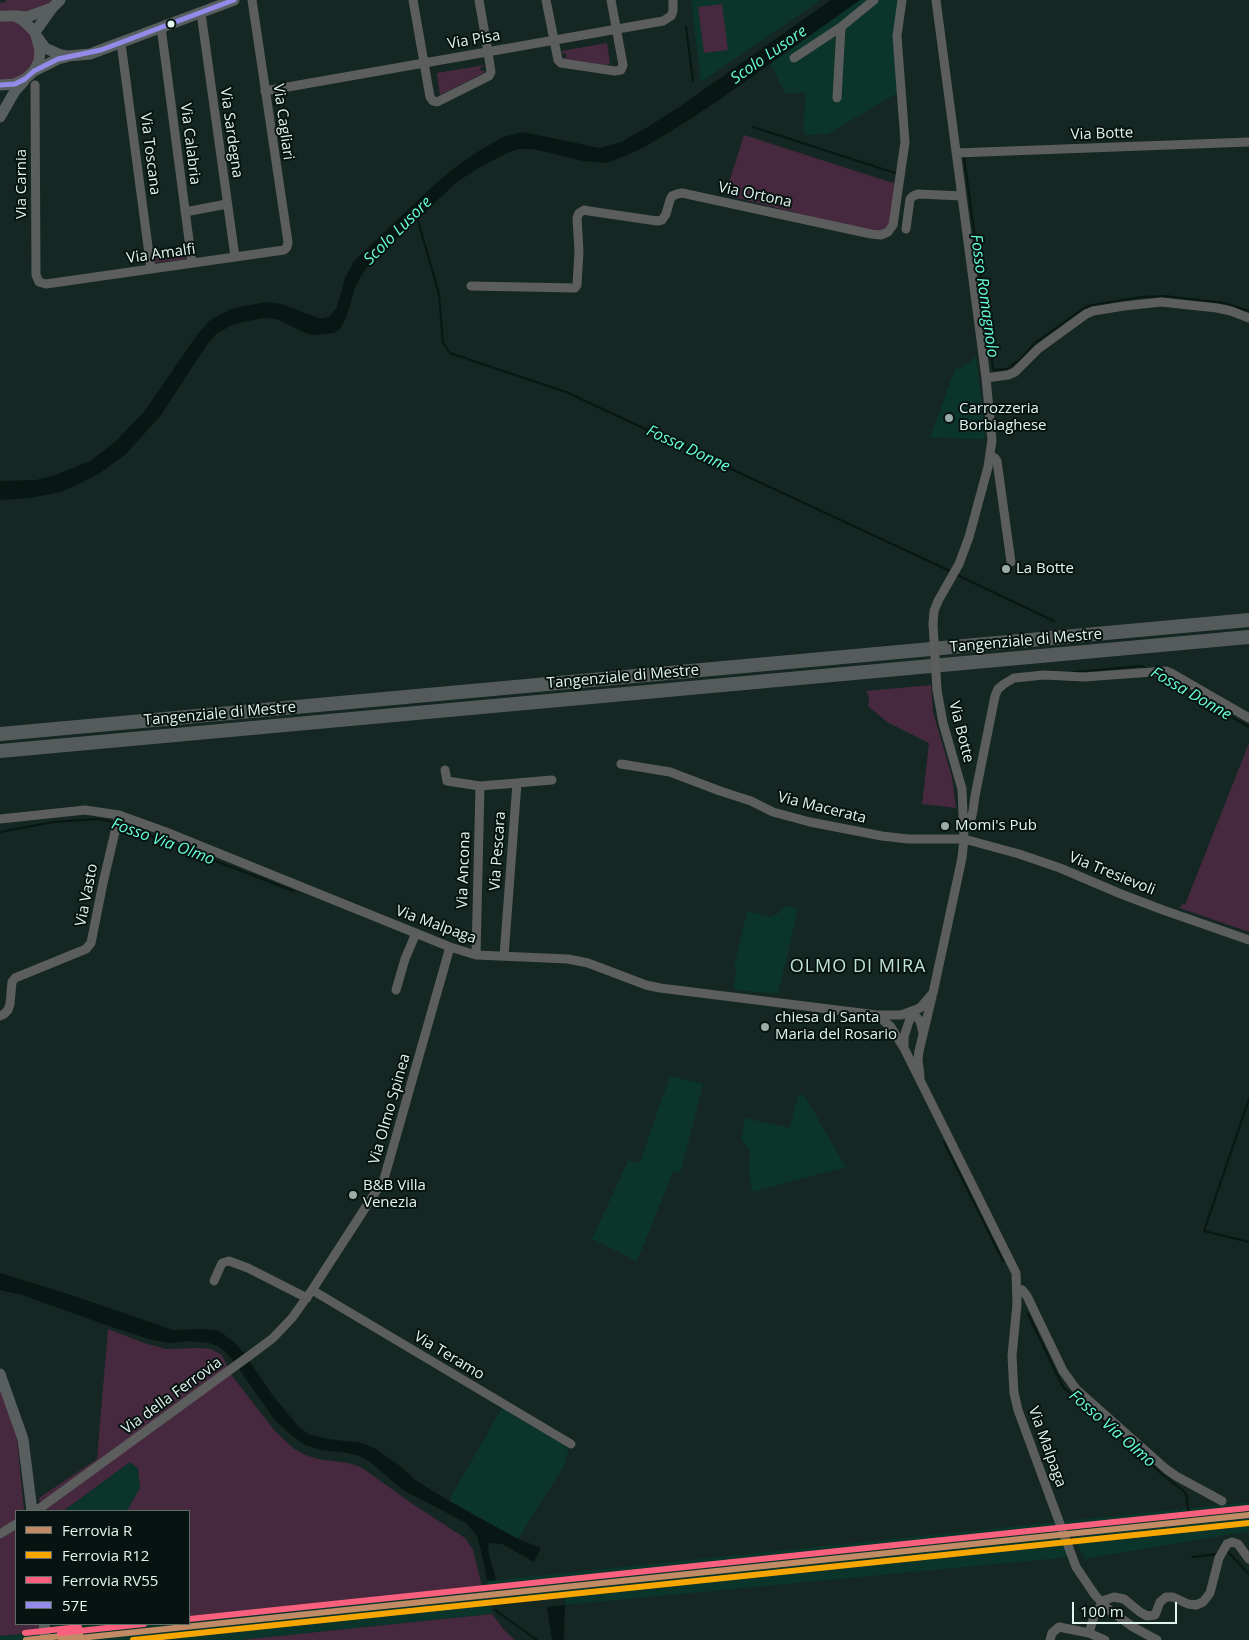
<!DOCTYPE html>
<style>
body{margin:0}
#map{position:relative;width:1249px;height:1640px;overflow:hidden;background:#152722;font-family:"Open Sans",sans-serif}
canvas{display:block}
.legend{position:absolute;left:15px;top:1510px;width:175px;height:115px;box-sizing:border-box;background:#071310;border:1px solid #5f6d69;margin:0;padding:6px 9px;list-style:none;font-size:15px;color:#e2f4ee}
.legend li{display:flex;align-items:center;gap:10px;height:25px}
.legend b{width:25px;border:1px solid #5f6d69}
.scale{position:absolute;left:1072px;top:1602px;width:105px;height:22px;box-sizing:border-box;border:2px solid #e2f4ee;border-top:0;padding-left:6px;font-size:15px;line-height:18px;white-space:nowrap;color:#e2f4ee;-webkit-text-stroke:4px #071310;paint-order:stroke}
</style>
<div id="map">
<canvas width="1249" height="1640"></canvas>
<ul class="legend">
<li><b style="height:6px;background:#c18c65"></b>Ferrovia R</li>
<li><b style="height:6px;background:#f7a600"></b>Ferrovia R12</li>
<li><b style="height:6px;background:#f8607d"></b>Ferrovia RV55</li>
<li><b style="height:6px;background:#948be9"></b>57E</li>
</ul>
<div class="scale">100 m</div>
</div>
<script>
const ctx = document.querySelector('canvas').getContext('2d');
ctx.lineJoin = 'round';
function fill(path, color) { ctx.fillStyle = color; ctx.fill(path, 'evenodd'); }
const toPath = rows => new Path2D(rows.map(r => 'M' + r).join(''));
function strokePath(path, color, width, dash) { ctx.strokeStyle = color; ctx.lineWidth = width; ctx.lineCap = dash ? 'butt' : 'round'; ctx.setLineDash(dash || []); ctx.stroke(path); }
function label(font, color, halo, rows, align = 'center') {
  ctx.font = font + ' "Open Sans",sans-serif'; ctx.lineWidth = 4; ctx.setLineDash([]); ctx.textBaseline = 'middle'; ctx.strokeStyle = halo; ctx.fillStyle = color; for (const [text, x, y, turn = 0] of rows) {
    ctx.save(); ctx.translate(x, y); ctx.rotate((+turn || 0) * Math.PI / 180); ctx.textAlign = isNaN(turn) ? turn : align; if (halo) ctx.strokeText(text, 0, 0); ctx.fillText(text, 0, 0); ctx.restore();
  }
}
fill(toPath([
 [691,0,821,0,701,82],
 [860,0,898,0,901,91,828,134,805,135,803,128,806,93,785,93,770,63],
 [976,357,985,433,984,439,930,438,955,369,960,368],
 [785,906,798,909,778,994,735,990,734,986,736,968,734,968,747,911,770,917,777,914],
 [670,1076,703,1084,681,1171,673,1172,637,1261,592,1239,628,1161,640,1162],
 [798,1094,804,1095,846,1167,752,1192,749,1172,750,1150,741,1140,745,1118,790,1128],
 [502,1408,526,1423,570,1441,565,1464,518,1539,451,1502,451,1496],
 [130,1462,138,1468,140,1488,127,1511,63,1511],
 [1249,1502,1249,1531,1085,1559,1074,1537,1062,1538,1071,1557,565,1605,566,1595,491,1603,487,1581],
 [485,1585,492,1614,480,1615,240,1640,0,1640,0,1636,53,1630,53,1624,101,1624,102,1625,118,1624,189,1624,189,1616]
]), '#0b342b');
fill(toPath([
 [7,0,52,0,44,8,28,14,0,10,0,3,5,2],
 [722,4,728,50,704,53,698,7],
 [0,19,16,21,30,32,37,54,26,75,0,83],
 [607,43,610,63,608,65,563,60,563,58,567,57,566,53,562,54,562,51],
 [484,65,484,66,480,68,481,71,484,70,484,73,440,95,437,73],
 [744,135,896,184,888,233,880,234,725,195],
 [186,247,187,256,186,259,156,263,154,262,152,251],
 [931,685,933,712,952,777,956,808,922,804,929,743,887,722,868,706,869,696,866,691],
 [1249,743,1249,932,1180,908,1182,904,1185,905],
 [108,1329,144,1343,166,1349,200,1348,211,1349,222,1355,232,1376,275,1431,294,1449,305,1455,318,1459,348,1463,361,1467,411,1503,465,1538,473,1550,482,1586,189,1616,189,1511,127,1511,140,1488,138,1468,130,1462,63,1511,41,1511,39,1498,97,1459],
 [0,1387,17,1438,24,1511,16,1511,16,1624,38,1624,39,1632,0,1636],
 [492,1614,505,1631,515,1640,240,1640]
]), '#46293f');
fill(toPath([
 [831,0,860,0,719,100,684,123,643,148,615,160,606,163,583,161,533,149,519,149,509,152,480,167,457,182,371,262,361,276,355,288,346,318,340,329,334,333,316,335,308,334,276,319,263,318,243,322,230,326,216,334,206,346,161,415,125,455,97,475,75,486,60,492,31,498,0,500,0,481,36,480,56,475,90,461,115,442,144,412,197,335,209,321,215,317,231,309,265,302,282,304,318,318,324,318,330,316,337,307,345,278,354,261,435,184,457,166,479,151,503,137,523,132,600,148,621,142,648,127,682,105],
 [0,1273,74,1296,173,1330,202,1329,219,1331,233,1341,243,1352,273,1396,299,1427,308,1434,328,1439,362,1443,374,1448,399,1465,415,1480,451,1502,518,1539,541,1548,534,1562,502,1544,489,1543,488,1547,489,1554,496,1580,487,1581,483,1559,477,1536,466,1523,403,1490,370,1462,360,1456,347,1453,321,1450,305,1445,290,1434,274,1419,237,1366,225,1351,218,1346,209,1343,190,1341,171,1343,152,1340,106,1325,22,1295,0,1290],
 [565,1605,564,1640,552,1640,547,1607]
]), '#081713');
strokePath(toPath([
 [686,27,693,81],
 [753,127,895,173],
 [964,157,993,368,994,370,1007,369,1011,366,1021,359,1035,343,1084,308,1092,305,1141,297,1165,296,1225,303,1249,311],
 [417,217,439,294,443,343,450,353,566,392,950,571],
 [957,575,1054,621],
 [1073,672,1142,666,1147,669],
 [1158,675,1249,727],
 [120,824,293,891],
 [0,832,53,822,98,819,113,822],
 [1249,1099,1204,1231,1249,1242],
 [944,1142,1003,1261],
 [1028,1314,1063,1387,1132,1446,1163,1475,1184,1491,1187,1497,1188,1511],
 [1226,1553,1228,1552,1249,1574],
 [1192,1557,1218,1554],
 [495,1610,537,1640]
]), '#081713', 2);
strokePath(toPath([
 [413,0,430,97,433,101,437,102,489,76,491,72,488,52,479,0],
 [546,0,558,60,561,63,615,71,621,70,623,65,611,0],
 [201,13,235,257],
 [161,27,192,263],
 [121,43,151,269],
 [794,58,841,27,874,0],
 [35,85,36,275,39,282,46,284,284,250,287,247,288,242,252,0],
 [265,91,663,21,671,16,673,11,673,0],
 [837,98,841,27],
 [956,153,1249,142],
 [185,212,227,204],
 [906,229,910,199,913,196,918,194,962,196],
 [471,286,575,288,577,285,579,251,577,218,579,213,584,210,589,211,657,221,662,220,666,214,670,200,672,196,677,194,682,193,871,234,881,235,888,232,893,225,905,142,897,36,902,0],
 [986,378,1008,375,1015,372,1038,349,1086,314,1093,311,1124,306,1161,302,1217,308,1231,311,1249,318],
 [990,456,995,458,997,461,1011,562],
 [933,624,934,611,938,601,959,564,969,537,988,467,992,440,986,378,936,0],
 [621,764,670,772,720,791,751,801,773,812,810,822,882,836,908,839,964,839,1019,854,1060,868,1121,894,1163,910,1249,940],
 [445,770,447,781,480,786,476,955],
 [480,786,517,783],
 [0,819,85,810,119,815,166,832,450,947,476,955,568,959,588,963,646,985,660,988,877,1015,901,1015,920,1008,933,993,962,858,964,839,962,789,943,723,937,690],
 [964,823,971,819,973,811,975,796,995,696,998,689,1004,684,1014,678,1044,675,1084,677,1166,671,1171,673,1249,718],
 [504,956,517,783,552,780],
 [396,990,405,959,416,933],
 [912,1012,920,1021,923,1033],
 [877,1015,891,1027,905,1050,1016,1273,1017,1304,1012,1356,1014,1393,1018,1410,1050,1497],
 [0,1016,4,1014,8,1010,10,1004,12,982,15,978,86,949,91,943,103,883,119,815],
 [904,1048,904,1037,912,1012],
 [920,1077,918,1059,919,1051,932,997],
 [214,1281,222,1263,229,1261,248,1268,307,1298],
 [1017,1289,1022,1290,1027,1296,1063,1371,1076,1389,1166,1469,1176,1476,1222,1501],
 [312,1290,571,1444],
 [36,1511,249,1356,273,1338,292,1318,312,1290,384,1179,450,947],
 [0,1534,16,1524],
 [1108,1609,1133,1627,1157,1640],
 [1089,1633,1095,1613,1105,1600,1114,1597,1124,1599,1140,1612,1147,1616,1155,1615,1160,1602,1166,1597,1173,1597,1188,1604,1196,1605,1203,1602,1210,1593,1219,1558,1227,1544,1232,1542,1238,1544,1249,1559],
 [1050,1640,1052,1633,1059,1627,1089,1633,1105,1640]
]), '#5c5e5e', 9);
strokePath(toPath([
 [0,16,15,16,24,21,35,32,40,50,39,61,34,71,25,79,15,84,0,85],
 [16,16,27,17,52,8],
 [35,32,52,8,60,0],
 [38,38,45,48,61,55,68,56,90,54,234,0],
 [34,71,58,59,66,57],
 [0,117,15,91,24,81],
 [0,1374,23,1439,32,1511],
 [44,1624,46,1640]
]), '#595e5e', 11);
strokePath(toPath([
 [0,734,1249,620],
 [0,751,1249,637]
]), '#555b5a', 14);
strokePath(toPath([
 [933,624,937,690],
 [1050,1497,1076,1567,1095,1595,1108,1609]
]), '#5c5e5e', 9);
strokePath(toPath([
 [0,85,15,84,25,79,34,71,58,59,101,50,234,0]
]), '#948be9', 5);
strokePath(toPath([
 [26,1640,80,1634],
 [61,1640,1249,1515]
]), '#c18c65', 6);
strokePath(toPath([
 [133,1640,1249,1523]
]), '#f7a600', 6);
strokePath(toPath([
 [189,1619,1248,1508],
 [25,1633,79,1627],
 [60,1633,144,1624]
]), '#f8607d', 6);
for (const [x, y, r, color] of [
 [171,24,4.5,"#e2f4ee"],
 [949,418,5,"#9aaca7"],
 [1006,569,5,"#9aaca7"],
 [945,826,5,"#9aaca7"],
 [765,1027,5,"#9aaca7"],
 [353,1195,5,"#9aaca7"]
]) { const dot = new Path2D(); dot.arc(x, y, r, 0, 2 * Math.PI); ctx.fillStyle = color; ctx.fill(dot); strokePath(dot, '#071310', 2); }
label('15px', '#e2f4ee', '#071310', [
 ["Via Pisa",474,40,-10],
 ["Via Cagliari",283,122,82],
 ["Via Sardegna",231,133,82],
 ["Via Botte",1102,134,-2],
 ["Via Calabria",190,144,83],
 ["Via Toscana",150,154,83],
 ["Via Carnia",22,184,-90],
 ["Via Ortona",755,195,12],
 ["Via Amalfi",161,254,-8],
 ["Tangenziale di Mestre",1026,641,-5],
 ["Tangenziale di Mestre",623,677,-5],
 ["Tangenziale di Mestre",220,714,-5],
 ["Via Botte",961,732,76],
 ["Via Macerata",822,808,14],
 ["Via Pescara",498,851,-86],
 ["Via Ancona",464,870,-88],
 ["Via Tresievoli",1112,874,22],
 ["Via Vasto",87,895,-79],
 ["Via Malpaga",436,925,20],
 ["Via Olmo Spinea",390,1109,-74],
 ["Via Teramo",449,1356,31],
 ["Via della Ferrovia",172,1396,-36],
 ["Via Malpaga",1047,1447,70]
]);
label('15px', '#e2f4ee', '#071310', [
 ["Carrozzeria",959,409],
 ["Borbiaghese",959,426],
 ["La Botte",1016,569],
 ["Momi's Pub",955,826],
 ["chiesa di Santa",775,1018],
 ["Maria del Rosario",775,1035],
 ["B&B Villa",363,1186],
 ["Venezia",363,1203]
], 'left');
label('italic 16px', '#67ffdb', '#071310', [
 ["Scolo Lusore",769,55,-35],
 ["Scolo Lusore",398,231,-45],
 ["Fosso Romagnolo",984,296,82],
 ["Fossa Donne",688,449,25],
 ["Fossa Donne",1191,694,30],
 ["Fosso Via Olmo",163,842,20],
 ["Fosso Via Olmo",1112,1429,41]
]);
ctx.letterSpacing = '1px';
label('18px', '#bfe2d7', '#071310', [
 ["OLMO DI MIRA",858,967]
]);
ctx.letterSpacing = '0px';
</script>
